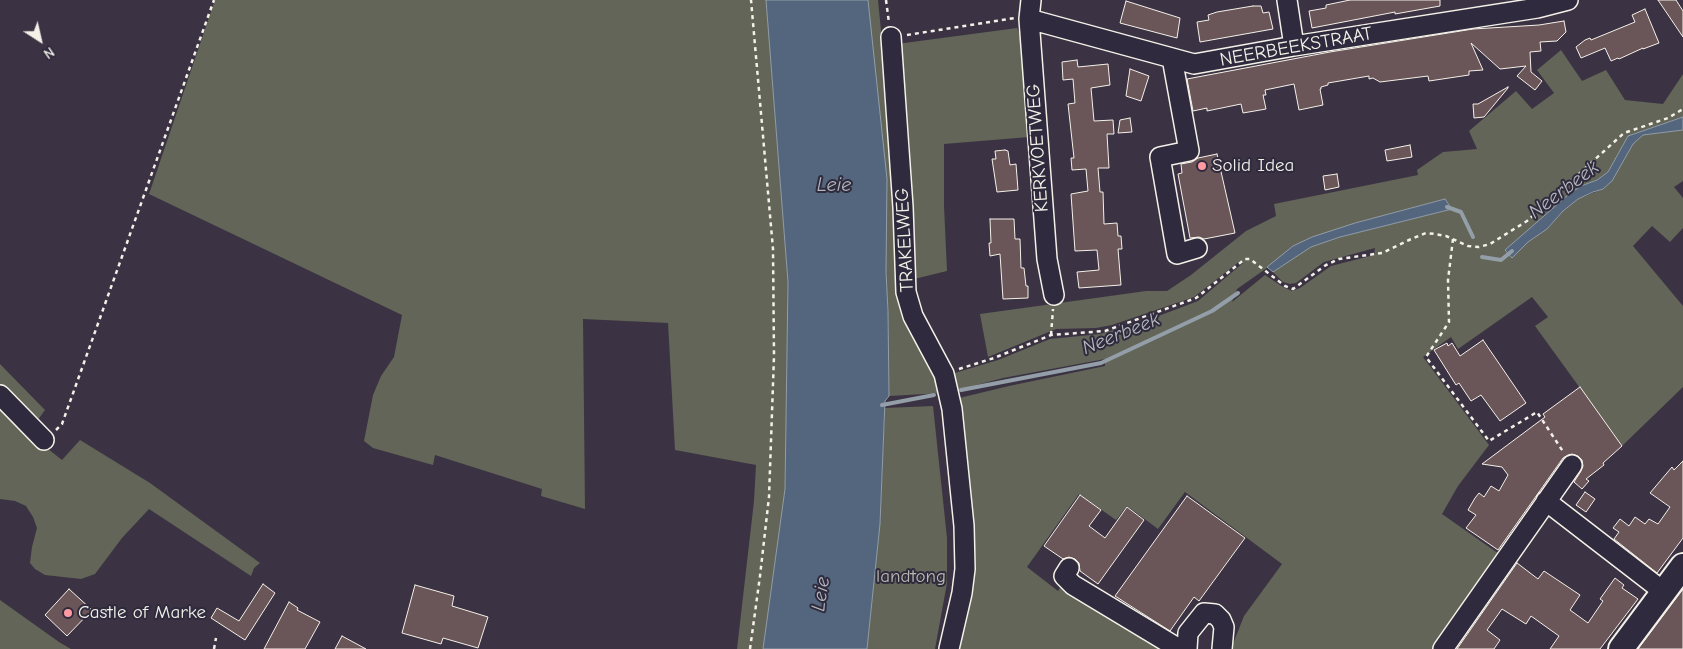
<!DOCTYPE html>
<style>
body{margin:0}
#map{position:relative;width:1683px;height:649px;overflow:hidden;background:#3b3343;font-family:"Comic Neue",sans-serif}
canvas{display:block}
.north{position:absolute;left:15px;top:15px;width:50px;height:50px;-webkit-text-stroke:4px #2f2a3d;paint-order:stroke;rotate:145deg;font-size:14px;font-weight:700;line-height:20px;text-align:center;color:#f4f1e8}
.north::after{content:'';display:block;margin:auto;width:18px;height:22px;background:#f4f1e8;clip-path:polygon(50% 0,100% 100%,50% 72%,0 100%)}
</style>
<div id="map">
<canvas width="1683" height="649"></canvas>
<div class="north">N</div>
</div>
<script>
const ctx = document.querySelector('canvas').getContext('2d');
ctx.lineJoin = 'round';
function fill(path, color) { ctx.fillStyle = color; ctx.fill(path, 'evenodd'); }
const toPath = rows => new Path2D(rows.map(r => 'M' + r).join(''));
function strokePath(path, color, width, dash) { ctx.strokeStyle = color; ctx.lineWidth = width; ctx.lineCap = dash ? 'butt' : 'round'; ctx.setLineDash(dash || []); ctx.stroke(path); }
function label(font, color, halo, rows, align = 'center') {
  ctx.font = font + ' "Comic Neue",sans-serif'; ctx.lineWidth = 4; ctx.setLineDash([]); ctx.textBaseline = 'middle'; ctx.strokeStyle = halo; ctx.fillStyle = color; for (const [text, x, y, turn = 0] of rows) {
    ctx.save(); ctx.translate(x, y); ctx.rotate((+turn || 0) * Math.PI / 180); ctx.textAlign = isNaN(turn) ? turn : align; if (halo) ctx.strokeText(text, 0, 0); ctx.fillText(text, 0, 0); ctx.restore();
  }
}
fill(toPath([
 [215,0,766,0,788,282,785,489,763,649,737,649,754,501,756,465,675,450,668,323,583,319,585,509,541,496,542,489,435,455,433,465,373,448,364,441,373,395,381,376,394,357,402,315,149,194],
 [868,0,878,0,884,61,899,278,943,393,889,396,888,311,876,87],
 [1017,28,1021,37,1029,137,944,144,944,206,947,271,910,280,910,147,897,44],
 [1561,50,1582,81,1606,70,1625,100,1663,104,1683,74,1683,117,1628,136,1608,172,1597,180,1581,186,1512,257,1528,242,1547,229,1563,211,1578,199,1603,189,1612,181,1633,144,1643,135,1683,130,1683,181,1674,187,1683,198,1683,228,1670,242,1652,226,1633,246,1683,306,1683,387,1622,446,1535,326,1548,317,1532,297,1458,349,1451,337,1423,357,1489,445,1458,486,1442,514,1502,556,1438,649,1231,649,1244,616,1282,564,1185,492,1158,529,1127,506,1116,520,1079,494,1027,567,1058,591,1063,583,1168,649,956,649,955,399,1009,386,1105,366,1105,359,1003,378,954,391,948,375,998,360,1050,339,1100,334,1148,320,1198,301,1243,263,1240,261,1194,297,1112,325,1096,328,1056,329,988,357,980,314,1146,291,1167,291,1191,275,1246,231,1276,216,1274,204,1418,175,1417,170,1443,152,1477,149,1469,131,1516,91,1532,109,1554,93,1537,70],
 [1445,199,1452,209,1340,237,1311,247,1273,272,1283,282,1290,284,1296,283,1324,262,1375,248,1374,255,1331,266,1300,288,1292,291,1283,287,1265,275,1232,302,1237,289,1274,263,1293,246,1355,223],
 [0,364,45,410,28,433,62,460,80,440,150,483,260,563,254,568,251,576,149,509,122,538,95,574,81,579,45,575,35,569,30,563,32,547,37,528,33,517,26,506,15,501,0,499],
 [933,406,947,538,947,583,935,649,867,649,880,524,885,408],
 [0,600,59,642,71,649,0,649]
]), '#626557');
const water = toPath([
 [766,0,868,0,887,179,886,272,888,311,889,396,885,401,880,524,867,649,763,649,785,489,788,282,766,0],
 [1683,117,1683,130,1643,135,1633,144,1612,181,1603,189,1593,192,1578,199,1563,211,1547,229,1528,242,1512,258,1505,250,1568,195,1581,186,1597,180,1608,172,1628,136,1683,117],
 [1445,199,1452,209,1340,237,1311,247,1273,272,1267,267,1293,246,1312,237,1355,223,1445,199]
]);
fill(water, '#53667e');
strokePath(water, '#939ea8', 1);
strokePath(toPath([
 [1447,207,1461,212,1473,237],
 [1482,257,1501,260,1512,251],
 [961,390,1101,363,1212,311,1238,293],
 [882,405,934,395]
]), '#939ea8', 4);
const building = toPath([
 [1350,0,1440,0,1440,6,1395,14,1395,12,1312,28,1309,11,1326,8,1326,5,1350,0],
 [1658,0,1676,0,1683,11,1683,37,1658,0],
 [1126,1,1180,18,1177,38,1120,23,1126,1],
 [1253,6,1261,6,1263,13,1269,12,1273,29,1200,42,1197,22,1209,20,1208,15,1217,12,1253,6],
 [1645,9,1659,43,1643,49,1643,48,1619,59,1618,58,1611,61,1605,48,1581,58,1576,47,1585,40,1590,38,1591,40,1635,22,1632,15,1645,9],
 [1564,21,1566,32,1557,41,1540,42,1541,51,1530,52,1531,72,1542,81,1535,90,1517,76,1526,66,1500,69,1471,43,1483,70,1469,71,1469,75,1429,81,1428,76,1380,82,1373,78,1369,79,1369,76,1328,83,1328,85,1321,87,1321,89,1320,89,1323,105,1299,110,1294,84,1265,90,1266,95,1263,95,1266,109,1243,113,1241,104,1207,111,1207,108,1193,111,1187,79,1330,52,1473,29,1539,25,1564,21],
 [1077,60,1078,67,1108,64,1110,85,1091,88,1094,121,1113,120,1114,134,1107,134,1109,168,1098,168,1100,192,1103,192,1104,224,1117,223,1118,236,1121,236,1122,249,1118,249,1121,285,1079,288,1077,272,1099,270,1097,250,1075,251,1071,194,1088,191,1086,169,1072,170,1071,158,1074,158,1068,104,1075,103,1073,79,1063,80,1062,62,1077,60],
 [1130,69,1149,76,1141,101,1126,96,1130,69],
 [1508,87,1508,88,1484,117,1474,118,1473,104,1478,104,1508,87],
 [1130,118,1132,132,1118,133,1120,120,1130,118],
 [1410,145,1412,157,1387,161,1385,150,1410,145],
 [1005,150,1008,151,1010,165,1016,164,1018,190,997,192,992,159,996,159,995,151,1005,150],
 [1217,154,1235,233,1204,239,1199,237,1190,238,1178,174,1182,173,1181,164,1192,162,1198,158,1217,154],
 [1337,174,1339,187,1325,190,1323,176,1337,174],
 [990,219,1014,219,1015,239,1020,239,1021,268,1024,268,1026,286,1028,286,1028,298,1003,299,1000,254,990,256,989,243,991,243,990,219],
 [1483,340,1526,403,1500,421,1481,395,1471,401,1459,383,1456,385,1434,350,1447,343,1448,346,1452,343,1460,356,1483,340],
 [1580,387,1622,446,1603,463,1604,465,1586,479,1589,481,1582,489,1574,482,1581,471,1583,466,1582,460,1578,456,1572,454,1568,455,1563,458,1498,550,1466,528,1476,515,1468,510,1475,498,1479,493,1484,497,1491,486,1499,491,1508,475,1502,467,1482,464,1545,417,1543,414,1580,387],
 [1683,461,1683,538,1657,573,1614,539,1619,532,1613,528,1620,519,1629,526,1635,517,1645,524,1649,519,1658,524,1670,507,1650,493,1672,467,1674,470,1683,461],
 [1585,492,1595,499,1586,512,1576,505,1585,492],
 [1080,495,1101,510,1089,526,1105,538,1127,507,1144,520,1098,584,1080,571,1079,563,1075,559,1069,557,1063,559,1044,546,1080,495],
 [1187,496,1245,538,1199,601,1194,597,1170,631,1115,596,1187,496],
 [1517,563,1538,579,1544,571,1580,595,1570,610,1588,623,1603,601,1600,599,1615,578,1624,585,1622,588,1638,599,1600,649,1550,649,1559,636,1531,616,1526,624,1502,609,1487,630,1500,640,1494,649,1457,649,1517,563],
 [263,584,275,593,245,640,211,618,217,608,239,621,263,584],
 [415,585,454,596,452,606,488,617,478,648,443,638,441,644,402,633,415,585],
 [69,589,92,610,67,636,45,615,69,589],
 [1683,589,1683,649,1638,649,1683,589],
 [289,602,298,608,297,610,320,622,305,649,264,649,289,602],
 [342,636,366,649,335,649,342,636]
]);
fill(building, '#6a5559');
strokePath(building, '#f4f1e8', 1);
const minor = toPath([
 [1031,0,1029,19,1047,259,1054,295],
 [1287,0,1294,46],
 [1029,19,1194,64,1294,46,1537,8,1568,0],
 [891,37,903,207,906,292,913,316,944,374,952,409,964,526,965,569,962,593,949,649],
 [1172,58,1189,151,1160,157,1177,254,1197,248],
 [0,395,44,440],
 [1546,501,1664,592],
 [1069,568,1064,576,1073,585,1179,649],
 [1187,649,1188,633,1204,613,1215,614,1221,620,1224,627,1222,649],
 [1443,649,1572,465]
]);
const major = toPath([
 [1621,649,1683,566]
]);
strokePath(minor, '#f4f1e8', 22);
strokePath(major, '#f4f1e8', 28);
strokePath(toPath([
 [886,0,889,23],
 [907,35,1015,18],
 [1453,239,1448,280,1449,322,1426,357,1489,441,1537,412,1564,453],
 [1051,335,1053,309],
 [959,369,994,358,1051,335,1105,331,1196,298,1245,259,1250,259,1285,286,1293,289,1326,265,1339,259,1382,253,1409,240,1426,233,1435,234,1446,236,1468,246,1479,247,1490,244,1527,221,1624,133,1668,118,1683,109],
 [56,430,62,424,214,0],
 [214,649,216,638],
 [750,649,760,576,769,497,774,356,773,249,751,0]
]), '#f4f1e8', 2.5, [4, 4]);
strokePath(minor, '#2f2a3d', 19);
strokePath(major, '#2f2a3d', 24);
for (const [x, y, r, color] of [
 [1202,166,5,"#ff9aa2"],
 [68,613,5,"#ff9aa2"]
]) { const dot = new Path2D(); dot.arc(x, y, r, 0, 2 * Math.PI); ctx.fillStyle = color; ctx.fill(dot); strokePath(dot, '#2f2a3d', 2); }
label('19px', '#f4f1e8', '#2f2a3d', [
 ["NEERBEEKSTRAAT",1296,47,-10],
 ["KERKVOETWEG",1038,148,-94],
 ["TRAKELWEG",905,240,-93]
]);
label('19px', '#f4f1e8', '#2f2a3d', [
 ["Solid Idea",1212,166],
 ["Castle of Marke",78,613]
], 'left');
label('19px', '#bab9ae', '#2f2a3d', [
 ["landtong",911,577]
]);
label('italic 20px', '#b4b9be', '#2f2a3d', [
 ["Leie",834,185],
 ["Neerbeek",1564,190,-37],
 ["Neerbeek",1121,334,-22],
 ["Leie",821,594,-81]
]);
</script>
